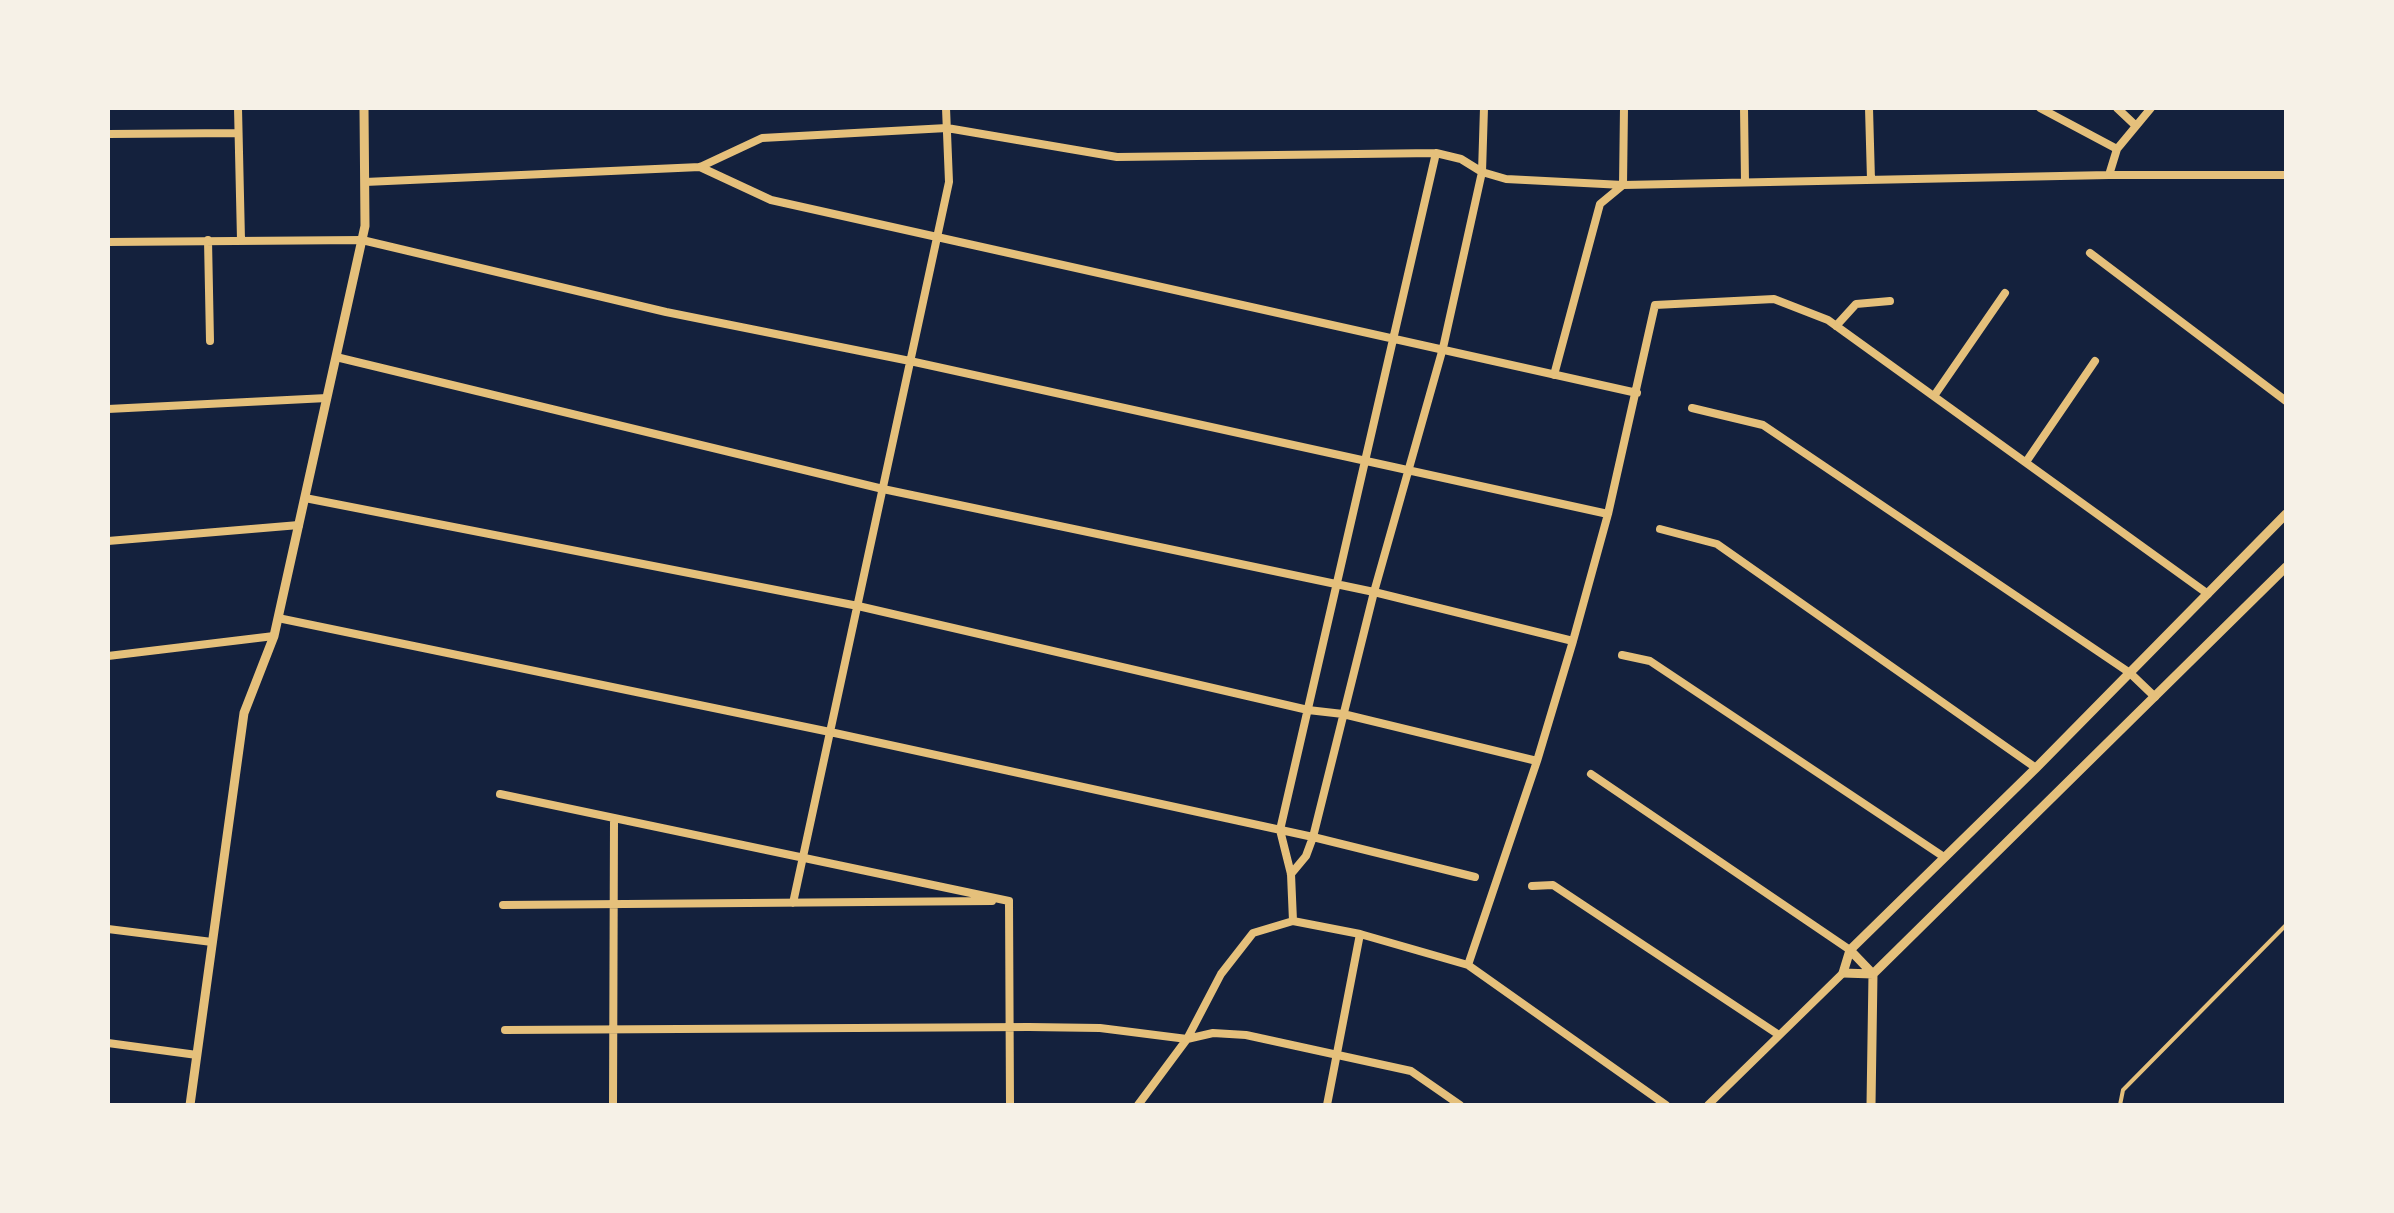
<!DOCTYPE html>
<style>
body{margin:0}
#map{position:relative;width:2394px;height:1213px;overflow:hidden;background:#14213d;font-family:Inter,sans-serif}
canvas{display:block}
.frame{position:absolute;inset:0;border:110px solid #f6f1e7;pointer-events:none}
</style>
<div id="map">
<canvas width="2394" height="1213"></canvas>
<div class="frame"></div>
</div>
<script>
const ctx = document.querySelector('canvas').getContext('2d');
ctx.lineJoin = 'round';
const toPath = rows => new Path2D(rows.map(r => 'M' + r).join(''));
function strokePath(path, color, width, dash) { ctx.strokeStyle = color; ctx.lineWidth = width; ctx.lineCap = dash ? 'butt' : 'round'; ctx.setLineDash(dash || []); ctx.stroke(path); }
strokePath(toPath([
 [2120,1105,2123,1090,2286,925]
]), '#e5c07b', 4);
strokePath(toPath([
 [238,108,241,240],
 [1744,108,1745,182],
 [1869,108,1871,180],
 [2040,108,2117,149],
 [2117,108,2135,125],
 [108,134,238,133],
 [700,167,771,200,1637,393],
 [2109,175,2117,149,2151,108],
 [365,182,700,167,762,138,947,128,1117,157,1436,153,1461,159,1482,172,1506,179,1623,185,2109,175,2286,175],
 [208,240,210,341],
 [108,242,362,240,666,312,910,361,1608,514],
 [2090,253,2286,401],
 [1836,326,1856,304,1890,301],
 [336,357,883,489,1374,592,1573,641],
 [1554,375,1600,204,1623,185,1624,108],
 [1934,396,2005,293],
 [1692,408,1763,425,2130,673,2155,697],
 [108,409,327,398],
 [2026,462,2095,361],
 [305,498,858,606,1308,710,1343,714,1537,761],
 [1660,529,1717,544,2036,768],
 [108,541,299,525],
 [278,618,830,732,1313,837,1475,877],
 [1622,655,1650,661,1944,857],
 [108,656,274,636],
 [1591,774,1850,950],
 [500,794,1009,901],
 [1291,874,1306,856,1313,837,1374,592,1443,348,1482,172,1484,108],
 [1532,886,1553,885,1779,1035],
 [1009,901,1010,1105],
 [793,903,949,182,946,108],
 [503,905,992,901],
 [1293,921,1360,934,1468,965,1666,1105],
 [108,929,212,942],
 [1468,965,1537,761,1573,641,1608,514,1655,305,1774,299,1828,320,2208,594],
 [505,1030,1029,1027,1100,1028,1187,1039,1213,1033,1246,1035,1411,1071,1460,1105],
 [108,1043,197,1055],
 [613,1105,614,819],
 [1138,1105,1187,1039,1221,974,1253,933,1293,921,1291,874,1280,830,1436,153],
 [1327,1105,1360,934],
 [1708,1105,1843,973]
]), '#e5c07b', 8);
strokePath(toPath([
 [2286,514,2036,768,1850,950,1843,973,1873,974,2286,567],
 [1850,950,1873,974,1871,1105],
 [190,1105,244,713,274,636,365,226,364,108]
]), '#e5c07b', 9);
</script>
